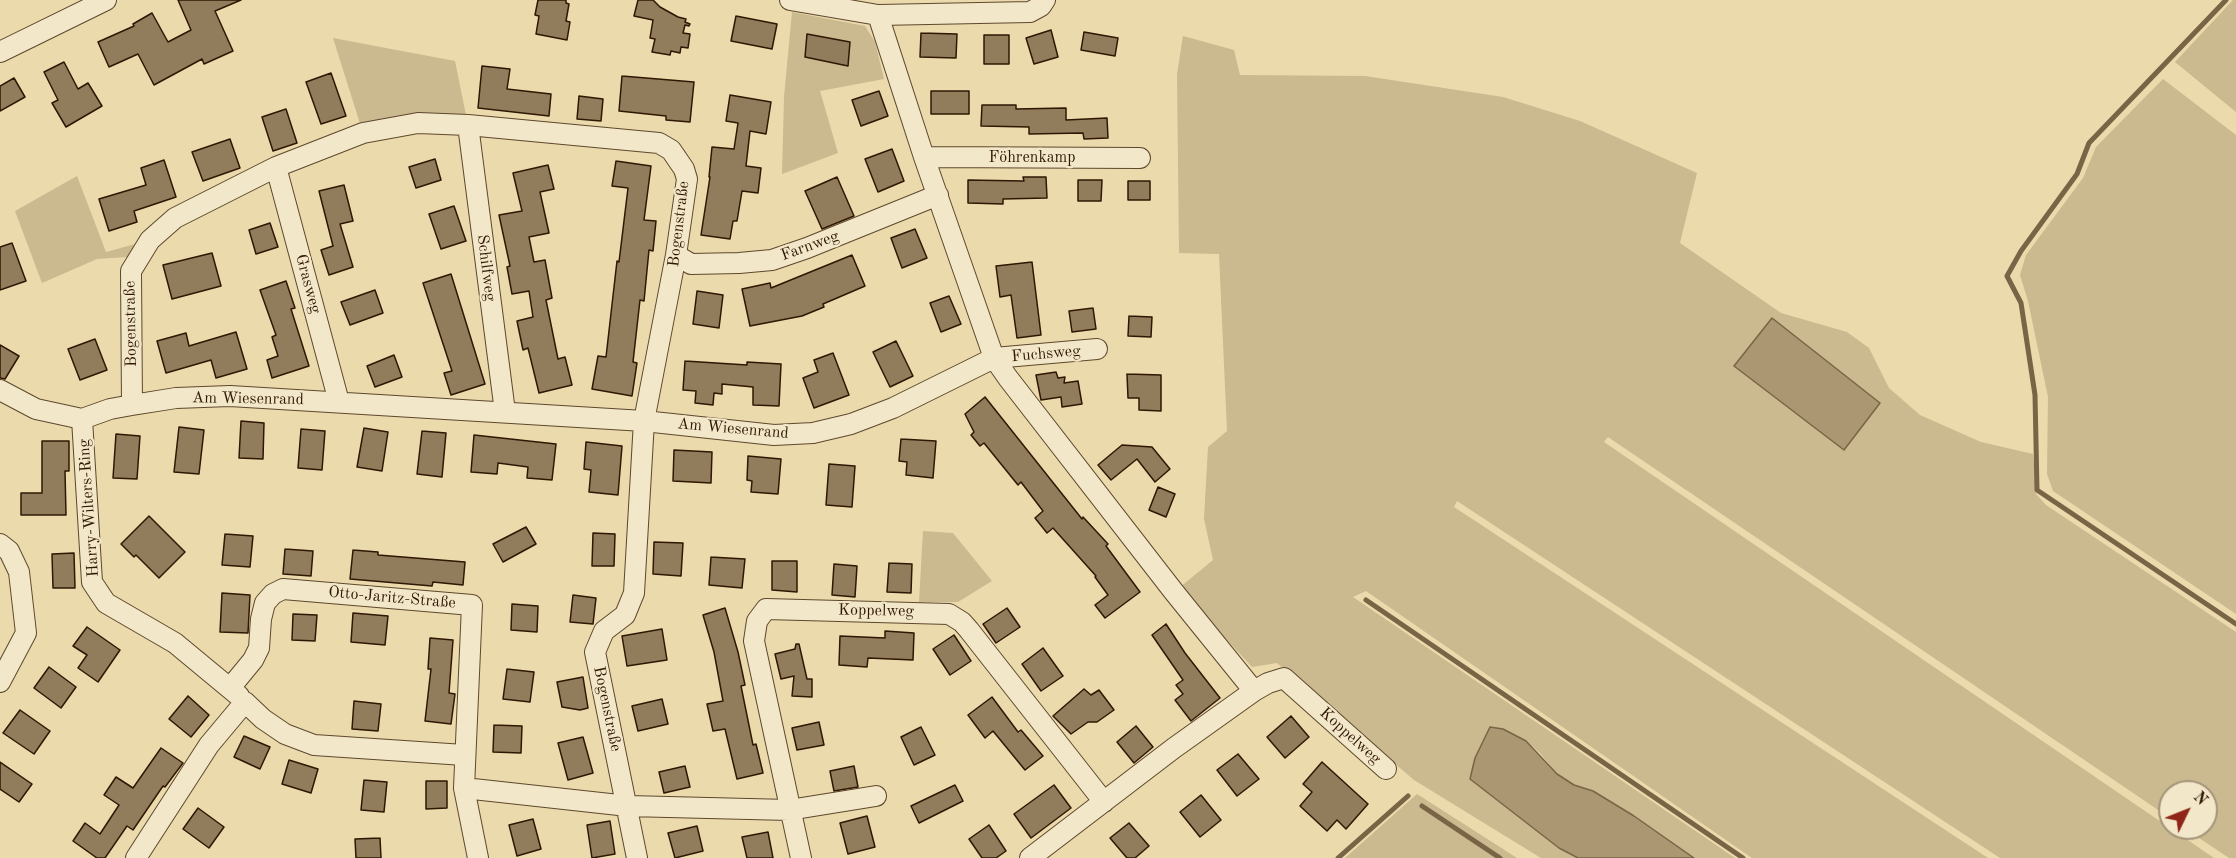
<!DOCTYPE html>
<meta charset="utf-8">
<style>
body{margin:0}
#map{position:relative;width:2236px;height:858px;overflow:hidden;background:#ebdaac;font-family:"Old Standard TT",serif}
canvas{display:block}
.north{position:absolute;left:2158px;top:780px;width:60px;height:60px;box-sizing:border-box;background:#f2e7c9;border:2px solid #a4947a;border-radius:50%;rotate:47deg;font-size:16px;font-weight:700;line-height:24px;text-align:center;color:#2f1703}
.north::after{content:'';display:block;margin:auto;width:21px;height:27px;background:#8f2418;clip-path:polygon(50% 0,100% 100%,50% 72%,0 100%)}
</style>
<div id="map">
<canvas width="2236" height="858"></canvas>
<div class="north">N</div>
</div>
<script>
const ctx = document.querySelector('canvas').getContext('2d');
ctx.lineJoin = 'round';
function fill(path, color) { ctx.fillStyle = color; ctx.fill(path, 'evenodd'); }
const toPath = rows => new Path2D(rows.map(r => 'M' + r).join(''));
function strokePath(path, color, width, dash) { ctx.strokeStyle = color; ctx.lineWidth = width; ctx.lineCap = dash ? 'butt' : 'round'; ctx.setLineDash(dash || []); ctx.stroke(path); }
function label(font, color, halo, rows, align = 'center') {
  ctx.font = font + ' "Old Standard TT",serif'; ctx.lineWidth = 4.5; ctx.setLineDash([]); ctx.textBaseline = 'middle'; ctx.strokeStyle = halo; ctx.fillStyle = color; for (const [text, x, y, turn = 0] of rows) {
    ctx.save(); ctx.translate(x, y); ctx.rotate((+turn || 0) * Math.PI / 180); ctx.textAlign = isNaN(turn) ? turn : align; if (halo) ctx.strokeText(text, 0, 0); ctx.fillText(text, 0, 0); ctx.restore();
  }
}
fill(toPath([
 [2233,0,2236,0,2236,112,2175,62],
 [792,12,865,26,875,42,884,79,820,91,838,153,782,174,784,97],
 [807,34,850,42,848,66,805,57],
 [1183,36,1234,50,1240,75,1365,76,1503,97,1580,121,1697,173,1680,243,1781,313,1847,332,1869,348,1889,388,1920,415,1981,442,2033,454,2037,490,2036,494,2046,505,2236,632,2236,858,2229,858,2184,828,2206,828,2206,792,2170,792,2170,818,1608,437,1604,442,2214,858,2000,858,1457,501,1454,507,1988,858,1752,858,1366,591,1353,597,1735,858,1694,858,1634,816,1593,791,1574,785,1557,774,1540,753,1526,741,1470,779,1559,848,1578,858,1541,858,1414,780,1277,663,1252,667,1179,588,1213,560,1204,519,1208,447,1227,431,1219,254,1179,253,1177,74],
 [333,38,455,61,468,125,363,133],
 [2163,79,2236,135,2236,614,2053,491,2047,474,2048,397,2028,301,2020,275,2026,255,2083,178,2096,147],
 [77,176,106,252,150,240,140,256,97,259,42,283,15,211],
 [923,531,953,533,992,581,958,602,919,602],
 [1417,794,1517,858,1345,858]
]), '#cbb98f');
const water = toPath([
 [1772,318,1880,403,1844,450,1734,366,1772,318],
 [1490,727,1503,729,1526,741,1557,774,1574,785,1593,791,1634,816,1694,858,1578,858,1559,848,1470,779,1475,758,1490,727]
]);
fill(water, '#ab9873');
strokePath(water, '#796446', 1.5);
strokePath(toPath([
 [2226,0,2089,143,2077,174,2021,251,2007,276,2021,303,2035,395,2037,490,2236,624],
 [1366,600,1743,858],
 [1422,806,1500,858],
 [1338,858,1408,796]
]), '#796446', 5);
const building = toPath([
 [178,0,241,0,215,11,233,51,204,64,202,59,154,85,138,54,109,67,98,42,134,26,133,24,152,13,168,42,191,30,178,0],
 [538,0,566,0,566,3,569,4,566,21,570,22,567,40,536,34,539,16,535,15,538,0],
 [638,0,653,0,660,7,678,17,686,19,685,22,690,24,689,26,685,25,683,33,690,34,688,48,681,47,680,53,671,51,670,55,652,52,655,39,650,38,653,20,634,16,638,0],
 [736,16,777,24,772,49,731,41,736,16],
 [1051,30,1058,57,1034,64,1026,38,1051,30],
 [1084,32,1118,38,1115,56,1081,50,1084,32],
 [921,33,957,34,956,58,920,57,921,33],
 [807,34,850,42,848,66,805,57,807,34],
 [984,35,1009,35,1009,64,984,64,984,35],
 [64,62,78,89,88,83,102,106,66,127,52,103,58,100,44,72,64,62],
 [482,66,510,69,507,89,551,94,549,116,478,108,482,66],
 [331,73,346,116,321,124,306,82,331,73],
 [622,76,694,82,690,122,666,120,666,116,619,111,622,76],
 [14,78,25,97,0,111,0,86,14,78],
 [879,91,888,116,861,126,852,100,879,91],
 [931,91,969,91,969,114,931,114,931,91],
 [730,95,771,102,766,134,750,131,746,166,761,168,758,193,742,191,737,221,733,221,730,239,701,235,710,177,709,177,712,147,734,149,738,123,726,121,730,95],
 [579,96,603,99,601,121,577,119,579,96],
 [982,105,1016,105,1016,109,1066,108,1066,120,1107,118,1108,138,1084,139,1083,133,1029,134,1029,127,981,126,982,105],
 [286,109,297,143,273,151,262,117,286,109],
 [230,139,240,168,203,181,192,152,230,139],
 [892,149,904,181,878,192,865,159,892,149],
 [435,159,441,180,416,188,409,167,435,159],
 [164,160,176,197,134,211,137,222,109,231,99,199,146,185,141,168,164,160],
 [616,161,651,166,644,220,656,221,653,251,649,250,644,301,640,300,633,362,637,363,632,396,592,389,598,356,606,357,617,261,619,262,628,188,612,186,616,161],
 [548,165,554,189,540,192,549,233,529,237,534,262,545,260,552,298,546,300,558,359,565,357,572,385,539,393,528,348,523,350,517,321,533,317,529,291,512,294,507,267,510,266,499,215,522,211,513,173,548,165],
 [837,177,854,216,822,229,805,191,837,177],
 [1023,177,1046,177,1047,198,1003,199,1003,204,968,203,968,180,1024,181,1023,177],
 [1078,180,1102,180,1101,201,1078,201,1078,180],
 [1128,181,1150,181,1150,200,1128,200,1128,181],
 [344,185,353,221,340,224,353,267,329,275,321,250,333,246,319,191,344,185],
 [454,206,466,241,441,249,429,214,454,206],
 [270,223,278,247,256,254,249,230,270,223],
 [915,229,927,258,902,268,891,238,915,229],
 [12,243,26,281,0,290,0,247,12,243],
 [212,253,221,286,172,299,163,265,212,253],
 [852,255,865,286,823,304,824,307,802,316,750,326,742,289,770,283,771,288,852,255],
 [1032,262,1041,335,1017,338,1011,295,1000,297,996,266,1032,262],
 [451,274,485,384,451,395,444,373,452,371,423,283,451,274],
 [286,281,295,308,291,309,309,366,272,378,267,360,278,356,272,337,276,335,260,290,286,281],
 [375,290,383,313,350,325,341,302,375,290],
 [697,291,723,295,719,328,693,324,697,291],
 [949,296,961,324,941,332,930,303,949,296],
 [1093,308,1096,329,1072,332,1069,311,1093,308],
 [1129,316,1152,317,1151,337,1128,336,1129,316],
 [236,332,247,369,216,378,211,360,166,373,157,341,186,333,189,346,236,332],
 [95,339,107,370,80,380,68,349,95,339],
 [896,341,913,376,890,387,873,352,896,341],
 [0,345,19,356,5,379,0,378,0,345],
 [833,353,849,395,814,408,803,378,818,372,814,360,833,353],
 [394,355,402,377,375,387,367,366,394,355],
 [685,361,747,365,747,362,781,364,779,406,753,405,753,387,722,384,722,394,714,393,713,405,695,403,696,391,683,390,685,361],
 [1056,372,1058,378,1065,377,1064,383,1078,381,1082,404,1062,407,1061,397,1041,400,1036,375,1056,372],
 [1127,374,1161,375,1161,411,1139,410,1139,398,1128,398,1127,374],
 [985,397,1082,519,1083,517,1108,544,1106,546,1140,592,1105,618,1095,605,1108,595,1095,577,1096,576,1053,528,1047,533,1035,518,1043,511,1021,482,1018,485,984,443,980,446,971,435,974,432,965,414,985,397],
 [241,421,264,423,263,459,239,458,241,421],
 [179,427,204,430,199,474,174,472,179,427],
 [364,428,388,432,382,471,357,467,364,428],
 [301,429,325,431,322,470,298,468,301,429],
 [422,431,446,433,442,477,417,474,422,431],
 [116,434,140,436,137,479,113,478,116,434],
 [474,435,556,444,552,480,527,478,528,467,498,463,497,474,471,472,474,435],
 [901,439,936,441,933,478,906,475,907,462,899,461,901,439],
 [42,441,69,441,69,471,65,471,66,515,21,515,21,493,42,493,42,441],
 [586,442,622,446,618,495,589,492,591,470,584,469,586,442],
 [1122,445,1152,447,1170,469,1155,482,1137,459,1111,480,1098,465,1122,445],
 [674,450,712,452,711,483,673,481,674,450],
 [748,456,781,459,778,494,751,492,752,481,747,480,748,456],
 [829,464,855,466,852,507,826,505,829,464],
 [1158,487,1175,494,1166,517,1149,510,1158,487],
 [149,516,185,552,159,578,136,555,134,557,121,544,149,516],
 [526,527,536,544,503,562,493,544,526,527],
 [593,533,615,534,614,566,592,566,593,533],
 [225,534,253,536,250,567,222,565,225,534],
 [654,542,683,543,681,576,653,574,654,542],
 [285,549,313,551,311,576,283,574,285,549],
 [353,550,378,552,378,555,465,562,463,585,433,582,432,586,350,579,353,550],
 [74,553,75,588,53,588,52,554,74,553],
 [711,557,745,559,742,588,709,585,711,557],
 [772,561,797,561,797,592,772,590,772,561],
 [889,563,912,564,911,593,887,592,889,563],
 [834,564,857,566,855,597,832,595,834,564],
 [222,593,250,595,248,633,220,632,222,593],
 [573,595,596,598,593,624,570,622,573,595],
 [512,604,538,606,537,632,511,630,512,604],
 [725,608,738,652,745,685,741,686,753,745,756,744,763,773,737,779,725,729,713,731,707,704,723,701,714,652,703,615,725,608],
 [1007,608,1020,627,996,643,983,624,1007,608],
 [353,613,388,616,385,645,351,642,353,613],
 [293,614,317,615,315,641,292,640,293,614],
 [1166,624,1185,653,1220,698,1191,721,1175,700,1183,694,1176,685,1183,680,1152,635,1166,624],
 [87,627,120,650,98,682,78,668,87,655,73,646,87,627],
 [662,629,667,660,627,666,622,636,662,629],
 [885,631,914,633,913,660,868,658,867,667,839,665,840,636,885,638,885,631],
 [954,635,971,661,950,675,933,649,954,635],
 [430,638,453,640,449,693,455,694,451,724,425,721,431,669,428,669,430,638],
 [796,644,799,644,807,679,812,679,812,697,792,696,794,676,781,679,775,654,795,649,796,644],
 [1043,648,1063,676,1041,691,1022,664,1043,648],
 [49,667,76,687,61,708,34,688,49,667],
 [507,669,534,672,530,702,503,699,507,669],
 [583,677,588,708,580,710,562,707,557,682,583,677],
 [1084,689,1091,695,1099,690,1114,710,1097,722,1088,722,1071,734,1053,716,1084,689],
 [188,696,209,715,191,737,169,719,188,696],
 [992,697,1018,732,1021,730,1043,756,1025,770,993,731,985,738,968,715,992,697],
 [662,699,668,724,638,731,632,706,662,699],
 [354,701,381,704,378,731,352,729,354,701],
 [20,710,50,731,34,754,3,733,20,710],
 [1291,716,1309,737,1285,758,1267,737,1291,716],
 [819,722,824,745,797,750,792,728,819,722],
 [494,725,522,726,521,753,493,752,494,725],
 [1136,726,1153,747,1134,763,1117,742,1136,726],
 [921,727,935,755,914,765,901,737,921,727],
 [244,736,270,747,260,769,234,757,244,736],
 [583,737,593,773,568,780,558,743,583,737],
 [161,748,183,763,165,787,163,786,133,830,127,826,105,858,97,858,73,841,85,823,100,834,119,805,104,795,116,777,133,788,161,748],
 [1238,754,1259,779,1237,796,1217,770,1238,754],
 [289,760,318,769,311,793,282,784,289,760],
 [0,762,32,784,19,802,0,789,0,762],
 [1322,762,1368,804,1346,829,1337,820,1327,831,1300,806,1312,792,1303,784,1322,762],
 [685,766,690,787,664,793,659,772,685,766],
 [854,766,858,787,834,791,830,771,854,766],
 [364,780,387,782,384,812,361,810,364,780],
 [426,781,447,781,447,808,426,809,426,781],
 [955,785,963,801,919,823,911,806,955,785],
 [1054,785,1071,808,1031,838,1014,814,1054,785],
 [1201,795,1221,820,1200,837,1180,812,1201,795],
 [198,808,224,827,209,848,183,829,198,808],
 [867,816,875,847,848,854,840,823,867,816],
 [533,819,541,849,517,856,509,825,533,819],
 [610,821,615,854,592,858,587,825,610,821],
 [1129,823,1149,846,1135,858,1127,858,1110,838,1129,823],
 [989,825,1006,851,996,858,982,858,969,839,989,825],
 [697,826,703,851,675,858,668,833,697,826],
 [768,832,773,858,747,858,742,837,768,832],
 [380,838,381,858,356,858,355,839,380,838]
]);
fill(building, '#917c5b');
strokePath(building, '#2f1703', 1.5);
const minor = toPath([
 [790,0,878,15,1030,12,1041,6,1045,0],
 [0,52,106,0],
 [468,125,505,412],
 [924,157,1140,158],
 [276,167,339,402],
 [676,255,691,264,739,263,772,260,807,248,938,195],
 [0,390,36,409,82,419,110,409,132,405,176,398,230,396,644,421,774,435,813,433,851,424,893,408,994,358,924,157,878,15],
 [132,405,131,271,150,240,175,218,276,167,363,133,418,123,468,125,659,143,671,150,684,169,687,179,676,255,644,421,634,593,625,615,604,631,595,652,637,858],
 [82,419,92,582,106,603,175,643,239,696],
 [0,544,9,551,19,572,26,633,0,682],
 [230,688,253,660,259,648,261,619,265,603,273,594,283,589,472,605,464,788,478,858],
 [1254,691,1268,683,1284,678,1386,769],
 [464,788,628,806,789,810,876,796],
 [136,858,209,745,245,702,263,719,285,734,314,745,464,755],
 [801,858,754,641,757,621,766,609,949,614,962,622,969,630,1104,802],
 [1030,858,1174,748,1254,691,1174,592,1008,378,994,358,1097,349]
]);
strokePath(minor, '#5e482d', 22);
strokePath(minor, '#f2e7c9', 20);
label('16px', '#2f1703', '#f2e7c9', [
 ["Föhrenkamp",1032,158],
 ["Bogenstraße",679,224,-83],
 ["Farnweg",810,246,-20],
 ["Schilfweg",486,268,83],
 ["Grasweg",308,284,75],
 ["Bogenstraße",131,324,-91],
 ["Fuchsweg",1046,354,-5],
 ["Am Wiesenrand",248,399,1],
 ["Am Wiesenrand",733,429,5],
 ["Harry-Wilters-Ring",89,508,-94],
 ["Otto-Jaritz-Straße",392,598,5],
 ["Koppelweg",876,611,1],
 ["Bogenstraße",607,709,78],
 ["Koppelweg",1350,736,42]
]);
</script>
